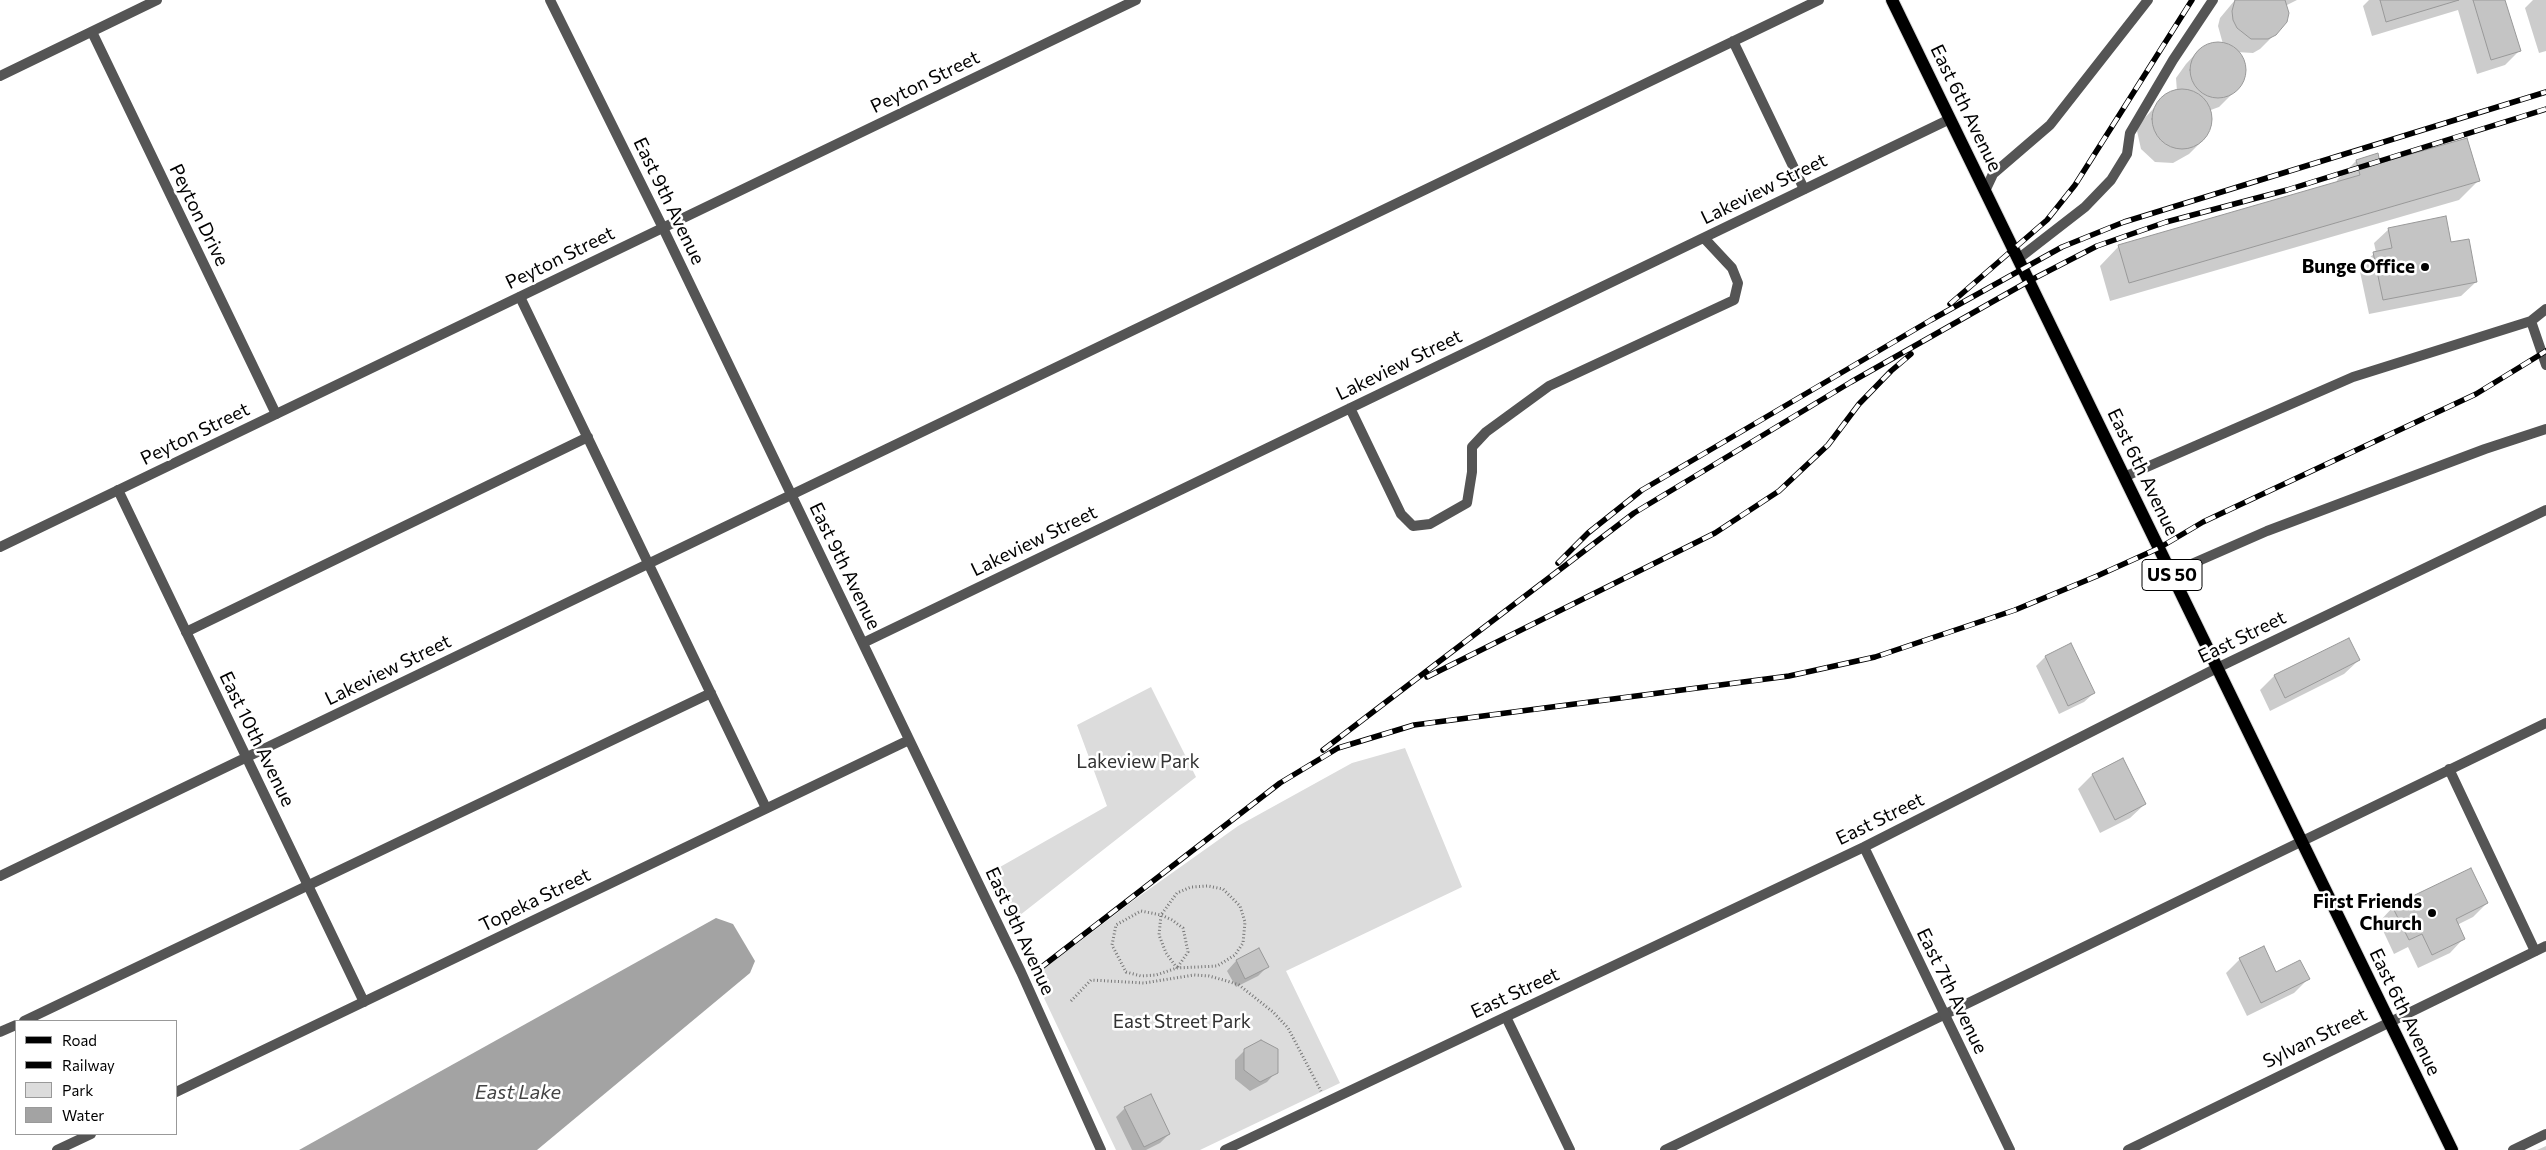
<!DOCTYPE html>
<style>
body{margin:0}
#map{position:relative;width:2546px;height:1150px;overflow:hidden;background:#fff;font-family:Commissioner,sans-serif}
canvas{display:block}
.legend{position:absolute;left:15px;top:1020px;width:162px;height:115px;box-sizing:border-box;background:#fff;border:1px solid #999;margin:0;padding:6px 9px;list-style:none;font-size:15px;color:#000}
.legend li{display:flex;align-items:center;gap:10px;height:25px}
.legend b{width:25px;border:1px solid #999}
</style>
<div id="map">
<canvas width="2546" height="1150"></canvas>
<ul class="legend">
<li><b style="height:6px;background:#000"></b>Road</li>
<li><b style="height:6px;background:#000"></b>Railway</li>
<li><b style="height:14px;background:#dcdcdc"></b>Park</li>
<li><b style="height:14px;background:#a3a3a3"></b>Water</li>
</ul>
</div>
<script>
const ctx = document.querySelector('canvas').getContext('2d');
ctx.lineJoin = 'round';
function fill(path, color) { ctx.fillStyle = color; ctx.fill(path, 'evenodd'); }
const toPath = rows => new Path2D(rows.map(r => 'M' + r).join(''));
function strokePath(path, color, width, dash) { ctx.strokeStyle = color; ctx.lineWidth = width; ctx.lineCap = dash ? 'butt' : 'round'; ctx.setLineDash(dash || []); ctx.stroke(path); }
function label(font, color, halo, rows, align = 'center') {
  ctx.font = font + ' Commissioner,sans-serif'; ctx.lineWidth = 5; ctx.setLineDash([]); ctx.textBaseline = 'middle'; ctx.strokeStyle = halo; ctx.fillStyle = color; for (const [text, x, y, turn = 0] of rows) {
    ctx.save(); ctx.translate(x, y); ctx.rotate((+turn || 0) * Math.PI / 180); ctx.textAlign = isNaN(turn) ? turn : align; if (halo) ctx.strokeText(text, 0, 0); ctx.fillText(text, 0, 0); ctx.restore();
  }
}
fill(toPath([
 [1151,687,1196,777,1015,919,993,871,1107,806,1077,725],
 [1405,748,1462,887,1286,971,1340,1083,1200,1150,1116,1150,1035,979,1032,969,1074,946,1134,900,1238,826,1352,763]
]), '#dcdcdc');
fill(toPath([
 [716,918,733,924,755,961,750,973,537,1150,299,1150]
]), '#a3a3a3');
fill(toPath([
 [2235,0,2297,0,2285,6,2275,34,2260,49,2253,53,2236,52,2243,61,2244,78,2234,92,2219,107,2208,111,2211,122,2204,139,2189,154,2173,163,2155,162,2141,149,2137,131,2140,123,2167,94,2177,92,2176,78,2186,64,2200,49,2217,43,2223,44,2218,26,2220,18],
 [2369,0,2504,0,2519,51,2505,65,2477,74,2458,10,2372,36,2363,6],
 [2533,0,2546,0,2546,51,2539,53,2525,8],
 [2356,161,2478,181,2459,200,2110,301,2100,266,2119,246,2338,183,2337,180],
 [2389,229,2450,244,2476,282,2461,296,2369,314,2359,267,2376,252,2374,243],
 [2348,640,2359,660,2344,674,2270,711,2260,690,2274,676],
 [2071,645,2094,693,2084,702,2059,714,2036,666,2045,657],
 [2092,775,2145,804,2130,818,2100,833,2078,789],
 [2487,903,2473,917,2457,925,2464,938,2450,953,2418,968,2408,947,2394,954,2379,922,2393,907],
 [1258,950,1267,967,1258,976,1236,987,1227,971,1236,961],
 [2240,959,2276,974,2308,979,2294,993,2247,1016,2226,973],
 [1245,1050,1276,1072,1267,1082,1250,1091,1235,1079,1235,1060],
 [1125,1108,1169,1134,1160,1143,1146,1150,1132,1150,1116,1117],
 [2546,1146,2546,1150,2537,1150]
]), '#0003');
const building = toPath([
 [2235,0,2285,0,2289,13,2287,22,2276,35,2268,39,2251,39,2237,28,2233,20,2232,11,2235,0],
 [2380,0,2459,0,2386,22,2380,0],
 [2473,0,2505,0,2521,51,2491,60,2473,0],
 '2190 70a28 28 0 1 1 56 0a28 28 0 1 1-56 0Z',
 '2152 119a30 30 0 1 1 60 0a30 30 0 1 1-60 0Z',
 [2467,138,2480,181,2129,283,2118,245,2360,175,2356,160,2378,153,2380,163,2467,138],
 [2446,216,2451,242,2469,239,2477,282,2383,300,2373,252,2392,248,2388,228,2446,216],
 [2349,638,2360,660,2285,698,2274,675,2349,638],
 [2071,643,2095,693,2068,706,2045,656,2071,643],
 [2123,758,2146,804,2115,820,2092,774,2123,758],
 [2471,868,2488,903,2456,919,2465,939,2432,955,2422,934,2409,940,2392,906,2471,868],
 [2264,946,2276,972,2300,960,2310,979,2261,1003,2239,958,2264,946],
 [1259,948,1269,967,1245,979,1236,960,1259,948],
 [1261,1040,1278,1049,1278,1073,1260,1082,1244,1070,1244,1049,1261,1040],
 [1151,1094,1170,1134,1144,1147,1124,1107,1151,1094]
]);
fill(building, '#c4c4c4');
strokePath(building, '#999', 1);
const primary = toPath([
 [1892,0,2452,1150]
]);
strokePath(primary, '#dbdbdb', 14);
strokePath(toPath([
 [1177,968,1166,953,1159,935,1161,915,1177,893,1191,887,1208,886,1223,889,1240,906,1245,922,1243,943,1235,955,1217,966,1177,968,1156,975,1141,976,1126,972,1112,945,1116,925,1141,911,1161,915,1172,920,1183,928,1188,952,1177,968],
 [1071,1001,1091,980,1144,983,1194,975,1209,976,1227,981,1239,985,1273,1012,1288,1028,1321,1091]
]), '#777', 3, [1, 2.5]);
strokePath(toPath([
 [1733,41,1804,189],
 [1985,191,1993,174,2050,125,2148,0],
 [2018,259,2085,207,2111,180,2127,154,2130,133,2173,60,2213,0],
 [520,297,766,808],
 [2531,321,2546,365],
 [2124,477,2353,377,2531,321,2546,309],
 [791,495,1819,0],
 [2171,573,2267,531,2485,449,2546,429],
 [186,632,588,437],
 [2449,769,2535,951],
 [24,1021,711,693],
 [0,1032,16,1025],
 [1665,1150,2546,723],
 [2513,1150,2546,1134]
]), '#555', 10);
strokePath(toPath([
 [550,0,663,228,1021,972,1101,1150],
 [92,32,276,414],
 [0,76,157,0],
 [1350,408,1401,514,1413,526,1430,524,1467,503,1472,472,1472,447,1486,432,1549,386,1734,300,1738,283,1732,268,1704,238],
 [118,490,364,1002],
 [863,643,1950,119],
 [1864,847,2010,1150],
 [0,876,791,495],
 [1506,1017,1570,1150],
 [176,1092,909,740],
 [57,1150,91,1134],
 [1225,1150,1864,847,2217,668],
 [2128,1150,2546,946]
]), '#555', 10);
strokePath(toPath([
 [0,547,1136,0],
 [2217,668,2546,510]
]), '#555', 10);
strokePath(primary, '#000', 12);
const rail = toPath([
 [1950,304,2047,220,2075,185,2192,0],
 [1558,563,1588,533,1642,490,1931,320,2062,247,2124,222,2546,92],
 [1427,677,1715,533,1779,491,1828,445,1859,404,1891,371,1911,354],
 [1323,750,1634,513,1851,382,2029,281,2097,246,2166,222,2287,190,2546,109],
 [1039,969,1280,783,1338,748,1414,725,1789,676,1875,657,2015,610,2097,576,2159,548,2203,522,2476,394,2546,351]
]);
strokePath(rail, '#000', 5.5);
strokePath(rail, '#fff', 4, [11]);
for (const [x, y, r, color] of [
 [2425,267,5,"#000"],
 [2432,913,5,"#000"]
]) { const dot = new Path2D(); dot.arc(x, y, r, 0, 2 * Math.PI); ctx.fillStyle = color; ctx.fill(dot); strokePath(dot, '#fff', 2); }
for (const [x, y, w] of [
 [2172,575,60]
]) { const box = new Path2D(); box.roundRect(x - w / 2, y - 15.5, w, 31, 4); ctx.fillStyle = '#fff'; ctx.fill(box); strokePath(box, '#000', 1); }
label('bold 18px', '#000', null, [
 ["US 50",2172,575]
]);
label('19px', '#000', '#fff', [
 ["Peyton Street",925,82,-26],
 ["East 6th Avenue",1966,108,64],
 ["Lakeview Street",1764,189,-26],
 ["East 9th Avenue",669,201,64],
 ["Peyton Drive",199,215,64],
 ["Peyton Street",560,258,-26],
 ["Lakeview Street",1399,365,-26],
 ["Peyton Street",195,434,-26],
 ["East 6th Avenue",2143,472,64],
 ["Lakeview Street",1034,541,-26],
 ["East 9th Avenue",845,566,64],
 ["East Street",2242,637,-26],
 ["Lakeview Street",388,670,-26],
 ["East 10th Avenue",257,739,64],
 ["East Street",1880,819,-26],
 ["Topeka Street",535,900,-26],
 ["East 9th Avenue",1020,931,65],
 ["East 7th Avenue",1952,991,64],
 ["East Street",1515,993,-25],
 ["East 6th Avenue",2405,1012,64],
 ["Sylvan Street",2315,1038,-26]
]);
label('bold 19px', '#000', '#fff', [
 ["Bunge Office",2415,267],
 ["First Friends",2422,902],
 ["Church",2422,924]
], 'right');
label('19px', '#333', '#fff', [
 ["Lakeview Park",1138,762],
 ["East Street Park",1182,1022]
]);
label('italic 20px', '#444', '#fff', [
 ["East Lake",518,1092]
]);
</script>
